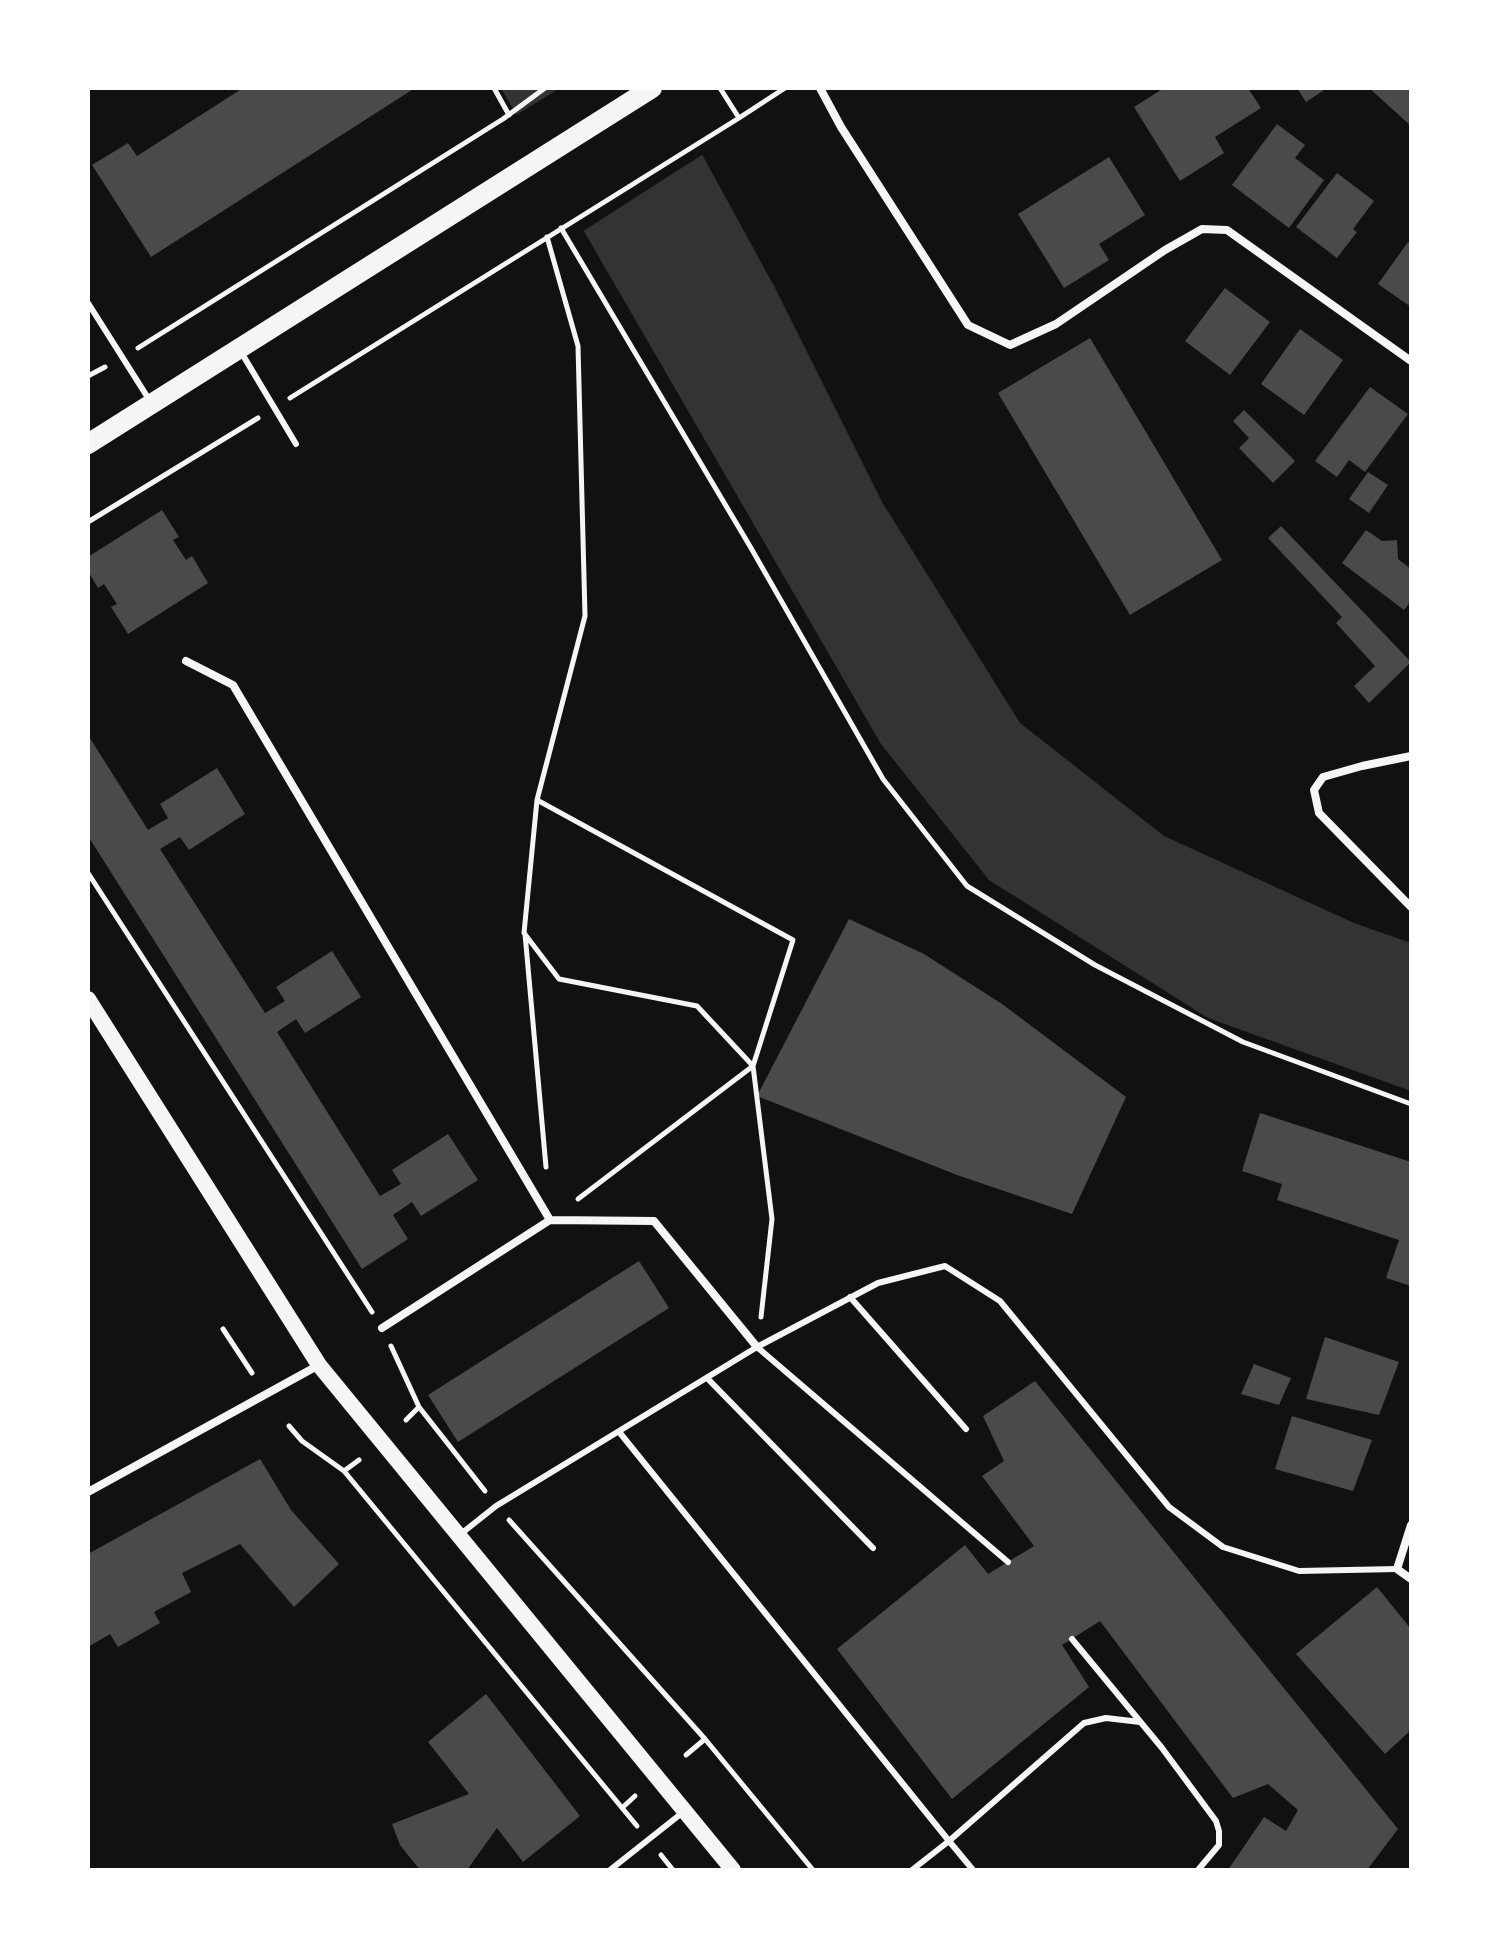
<!DOCTYPE html>
<style>
body{margin:0}
#map{position:relative;width:1499px;height:1958px;overflow:hidden;background:#111;font-family:"PT Sans Narrow",sans-serif}
canvas{display:block}
.frame{position:absolute;inset:0;border:90px solid #fff;pointer-events:none}
</style>
<div id="map">
<canvas width="1499" height="1958"></canvas>
<div class="frame"></div>
</div>
<script>
const ctx = document.querySelector('canvas').getContext('2d');
ctx.lineJoin = 'round';
function fill(path, color) { ctx.fillStyle = color; ctx.fill(path, 'evenodd'); }
const toPath = rows => new Path2D(rows.map(r => 'M' + r).join(''));
function strokePath(path, color, width, dash) { ctx.strokeStyle = color; ctx.lineWidth = width; ctx.lineCap = dash ? 'butt' : 'round'; ctx.setLineDash(dash || []); ctx.stroke(path); }
fill(toPath([
 [501,88,669,88,704,158,774,286,882,502,1020,723,1164,836,1354,923,1411,943,1411,1091,1208,1018,989,880,881,744]
]), '#333');
fill(toPath([
 [560,88,674,88,705,153,580,233,513,117]
]), '#111');
fill(toPath([
 [243,88,415,88,151,257,92,165,128,143,137,156],
 [1164,88,1248,88,1261,108,1215,137,1224,153,1180,181,1134,107],
 [1297,88,1327,88,1306,102],
 [1369,88,1411,88,1411,126],
 [1277,124,1305,145,1295,158,1324,180,1289,228,1232,185],
 [1109,157,1145,215,1099,244,1109,260,1064,288,1018,214],
 [1337,173,1374,201,1353,229,1357,232,1337,258,1296,227],
 [1408,242,1411,244,1411,307,1378,284],
 [1225,288,1270,322,1230,375,1185,341],
 [1300,329,1343,360,1304,415,1261,384],
 [1090,338,1222,560,1130,615,998,393],
 [1370,387,1408,414,1365,472,1349,460,1337,477,1315,461],
 [1244,410,1295,461,1273,483,1239,448,1249,438,1233,421],
 [1368,472,1388,485,1369,513,1349,499],
 [162,510,179,537,173,540,186,560,192,556,208,583,128,634,111,607,117,604,104,584,98,588,88,571,88,557],
 [1281,526,1411,662,1369,703,1354,686,1375,666,1336,623,1342,617,1268,538],
 [1366,530,1382,541,1397,540,1398,559,1411,569,1411,601,1404,610,1342,563],
 [88,735,148,830,168,818,160,804,217,768,245,814,189,850,180,837,160,849,265,1013,285,1001,276,987,332,951,361,997,305,1033,296,1019,277,1032,380,1196,401,1184,392,1170,448,1134,478,1180,421,1216,412,1202,393,1215,408,1239,362,1269,88,836],
 [849,919,924,954,1002,1004,1126,1097,1072,1214,957,1175,757,1096],
 [1260,1113,1411,1162,1411,1286,1386,1278,1399,1240,1277,1200,1282,1184,1242,1171],
 [639,1261,669,1308,458,1442,428,1395],
 [1325,1337,1399,1362,1379,1415,1306,1399],
 [1254,1364,1291,1378,1279,1405,1241,1394],
 [1035,1381,1398,1829,1367,1870,1228,1870,1264,1817,1286,1831,1298,1810,1268,1784,1233,1798,1100,1621,1062,1645,1089,1687,952,1799,837,1649,965,1545,988,1574,1034,1546,982,1476,1004,1461,983,1416],
 [1292,1416,1372,1440,1353,1491,1275,1469],
 [260,1459,291,1510,339,1564,294,1607,240,1544,182,1573,191,1592,154,1612,160,1623,118,1647,110,1634,88,1647,88,1554],
 [1377,1587,1411,1629,1411,1730,1385,1754,1296,1654],
 [486,1694,580,1816,523,1862,497,1828,467,1870,420,1870,400,1845,392,1824,469,1794,428,1742]
]), '#4a4a4a');
strokePath(toPath([
 [494,88,509,115],
 [739,118,785,88],
 [561,228,751,548,883,779,967,886,1095,965,1243,1042,1411,1104],
 [547,237,578,346,585,616,537,800,793,940,753,1066,578,1199],
 [138,348,503,119,545,88],
 [88,376,105,367],
 [290,398,739,118,720,88],
 [88,522,258,418],
 [537,800,524,933,559,979,697,1006,753,1066,772,1219,761,1317],
 [88,873,372,1312],
 [525,934,546,1167],
 [223,1329,252,1373],
 [391,1346,419,1407,406,1420],
 [419,1407,485,1491],
 [289,1426,302,1441,344,1471,637,1826],
 [344,1471,359,1460],
 [509,1520,705,1739,813,1870],
 [686,1755,705,1739],
 [622,1808,635,1796],
 [661,1855,673,1870]
]), '#f5f5f5', 5);
strokePath(toPath([
 [88,303,150,401],
 [241,352,296,444],
 [850,1297,966,1429],
 [757,1347,1008,1562],
 [708,1379,873,1548],
 [620,1433,949,1841,912,1870],
 [462,1533,496,1506,757,1347,878,1283,945,1266,1000,1301,1169,1507,1223,1547,1299,1571,1397,1569],
 [1072,1639,1162,1748,1216,1821,1219,1831,1219,1845,1198,1870],
 [610,1870,682,1813],
 [973,1870,949,1841,1084,1723,1106,1718,1140,1722]
]), '#f5f5f5', 6);
strokePath(toPath([
 [820,88,841,127,968,325,1010,345,1056,324,1165,250,1202,229,1227,230,1411,361],
 [186,661,233,685,550,1220,654,1221,757,1347],
 [1411,756,1362,766,1323,777,1314,790,1319,813,1411,907],
 [382,1328,550,1220],
 [88,1492,319,1365],
 [1411,1525,1397,1569,1411,1579]
]), '#f5f5f5', 8);
strokePath(toPath([
 [88,999,319,1365,733,1870]
]), '#f5f5f5', 16);
strokePath(toPath([
 [88,444,652,88]
]), '#f5f5f5', 20);
</script>
